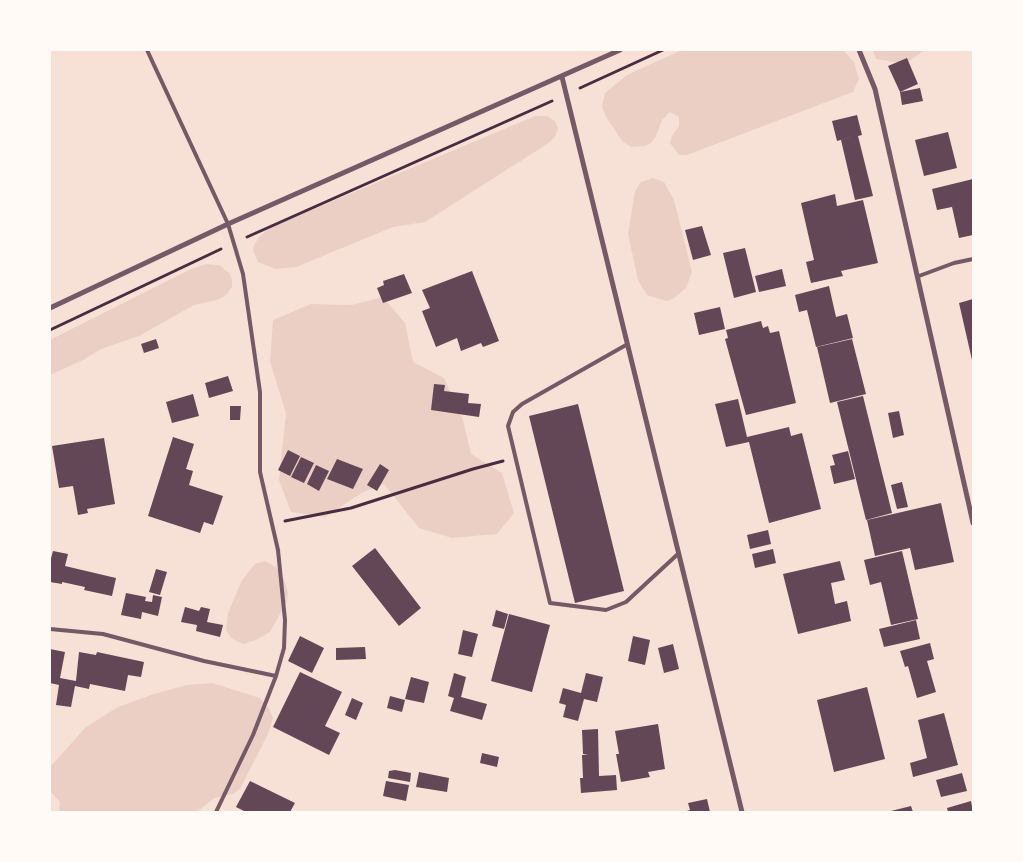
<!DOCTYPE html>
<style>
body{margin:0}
#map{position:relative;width:1023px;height:862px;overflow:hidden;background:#f7e1d7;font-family:"Roboto Condensed",sans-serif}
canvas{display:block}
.frame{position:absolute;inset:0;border:51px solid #fffaf5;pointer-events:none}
</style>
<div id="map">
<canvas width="1023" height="862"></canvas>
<div class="frame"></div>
</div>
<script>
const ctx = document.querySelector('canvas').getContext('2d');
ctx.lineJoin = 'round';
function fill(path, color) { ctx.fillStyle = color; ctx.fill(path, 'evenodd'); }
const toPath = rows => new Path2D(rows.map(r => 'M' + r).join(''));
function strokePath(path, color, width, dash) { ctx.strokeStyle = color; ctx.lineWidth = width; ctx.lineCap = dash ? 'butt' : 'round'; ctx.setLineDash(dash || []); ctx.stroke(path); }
fill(toPath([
 [682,50,843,50,854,62,859,79,853,92,687,155,679,155,670,143,672,136,679,126,679,117,670,112,662,120,656,136,651,143,645,146,631,147,623,142,606,117,602,107,605,93,627,75],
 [873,50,925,50,905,64,876,59],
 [535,116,547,116,555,121,558,128,555,137,547,144,425,222,393,227,296,267,276,269,258,262,253,251,254,245,259,237,271,227],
 [653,178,664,182,674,200,692,272,686,288,673,299,666,301,647,295,638,280,628,234,635,191,641,182],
 [206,264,219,265,229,273,232,279,232,287,226,295,217,300,194,305,139,336,101,349,83,360,50,375,50,340,189,270],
 [383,297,405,323,413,362,444,378,463,420,471,454,502,473,514,513,497,534,452,538,419,528,384,484,363,492,325,517,291,512,279,480,286,413,270,362,273,320,311,304,352,305],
 [265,561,276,567,284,579,288,593,287,601,270,632,256,640,244,644,238,642,231,638,226,630,228,613,242,580,255,564],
 [212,683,260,698,270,710,273,718,268,734,240,789,233,794,214,798,197,812,59,812,60,802,50,791,50,767,86,727,118,707,151,695,186,685]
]), '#ebcfc5');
fill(toPath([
 [907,58,918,84,900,92,888,66],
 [920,88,923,101,902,105,900,92],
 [857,115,862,135,858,136,873,196,855,200,841,140,855,136,837,141,832,121],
 [948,132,957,168,924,176,915,140],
 [973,179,973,235,959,238,952,207,937,210,932,189],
 [835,194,837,206,863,200,878,263,841,271,843,276,811,283,806,262,814,260,801,203],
 [702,226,711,255,693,260,685,230],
 [745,248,756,292,734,298,723,253],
 [782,269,786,286,759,292,755,276],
 [472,271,499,341,483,347,481,343,461,351,457,338,436,347,422,311,430,308,422,290],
 [404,274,412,293,383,303,377,288,384,285,383,281],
 [829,286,836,317,847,314,853,338,816,347,807,310,799,312,795,295],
 [973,299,973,360,972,360,959,303],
 [720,307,725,329,699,335,694,313],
 [761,321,763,328,768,326,770,333,779,331,796,403,746,415,725,339,728,338,726,330],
 [156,339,159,348,144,353,141,344],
 [852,339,866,394,830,403,817,347],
 [228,376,233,391,209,398,205,383],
 [434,384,445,385,444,391,469,394,468,403,481,404,479,417,431,410],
 [193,394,199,416,172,423,166,402],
 [863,396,892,513,866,520,837,402],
 [738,399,747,437,789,427,791,436,802,433,821,509,769,523,749,442,726,447,715,404],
 [578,404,624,591,575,603,529,416],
 [230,406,241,406,240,420,230,420],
 [899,411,904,435,893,438,888,413],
 [173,437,194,444,186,469,193,471,189,485,223,496,213,525,204,522,200,533,148,516],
 [104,438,115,504,87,509,88,513,78,515,73,486,59,488,52,446],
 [288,450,300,456,290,476,278,470],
 [848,451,855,479,834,484,830,466,835,465,832,455],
 [301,457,314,463,304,483,291,477],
 [337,459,363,469,353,489,327,479],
 [380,464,389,470,377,491,367,485],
 [316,465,329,471,319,491,307,484],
 [902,482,908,507,897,509,891,485],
 [941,503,954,562,915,570,910,548,875,556,867,520],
 [768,530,771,544,750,549,747,535],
 [375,548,421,608,399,626,352,566],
 [773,549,776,563,755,568,752,554],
 [53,551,68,554,65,566,116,578,112,596,84,590,85,587,62,582,62,584,50,582,50,562],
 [902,551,918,619,891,625,881,582,870,585,864,560],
 [840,561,845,580,831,583,835,604,847,601,851,621,798,634,783,574],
 [156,569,167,572,160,595,149,592],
 [126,593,146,597,145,601,152,602,153,595,162,597,158,616,142,612,141,619,121,615],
 [185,607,199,611,201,607,210,609,207,622,223,625,220,637,196,631,197,625,181,622],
 [496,610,508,614,504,629,492,626],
 [509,614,550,625,532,692,491,681],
 [916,620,920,639,884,647,879,629],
 [463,630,478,634,472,657,458,654],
 [300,636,324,648,312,673,288,661],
 [633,636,650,640,645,665,628,661],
 [930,643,934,659,927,661,936,692,917,698,908,666,905,667,900,651],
 [673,644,679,669,664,673,658,648],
 [365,647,366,659,336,660,336,648],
 [50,649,65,652,60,678,76,681,79,652,96,655,97,652,144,662,141,677,128,675,125,691,90,684,89,689,75,686,71,707,56,705,59,685,50,683],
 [300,672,342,692,325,726,340,733,329,755,273,727],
 [454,673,466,677,461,697,487,704,482,720,450,711,454,698,448,696],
 [586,673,603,677,597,702,584,699,578,721,563,717,566,705,559,703,563,688,581,693],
 [411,677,429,682,424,703,405,699],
 [867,687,885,759,834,772,817,700],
 [390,696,405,700,402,712,387,708],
 [352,698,363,703,356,720,345,715],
 [944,713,958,765,913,777,910,763,927,758,918,720],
 [658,724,665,769,648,772,650,777,621,782,616,754,619,754,615,731],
 [598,729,599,776,616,775,617,790,581,793,580,778,583,778,582,755,588,755,583,754,582,730],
 [482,753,499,757,497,767,480,763],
 [395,770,411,773,410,782,388,778,389,771],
 [419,772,449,778,447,792,416,787],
 [962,773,967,791,941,797,936,780],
 [250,781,295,803,290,812,246,812,236,807],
 [386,781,409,785,406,801,383,796],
 [707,799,710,812,684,812,690,810,688,803],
 [971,801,973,812,948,812,947,808],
 [911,806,913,812,891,812,891,811]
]), '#644757');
strokePath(toPath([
 [580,88,663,50],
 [247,237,552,101],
 [50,330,221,249],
 [285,521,351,508,473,469,503,461]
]), '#4a2c40', 3);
strokePath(toPath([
 [919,276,954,263,973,259],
 [626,345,522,404,513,412,508,426,550,603,606,610,626,602,679,553],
 [50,629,103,634,204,661,276,676,284,648,285,620,278,550,260,472,260,392,243,274,228,224,147,50],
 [216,812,253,735,276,676]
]), '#755966', 4);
strokePath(toPath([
 [859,50,875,89,973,523],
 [562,77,742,812],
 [50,308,228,224,620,50]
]), '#755966', 5);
</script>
